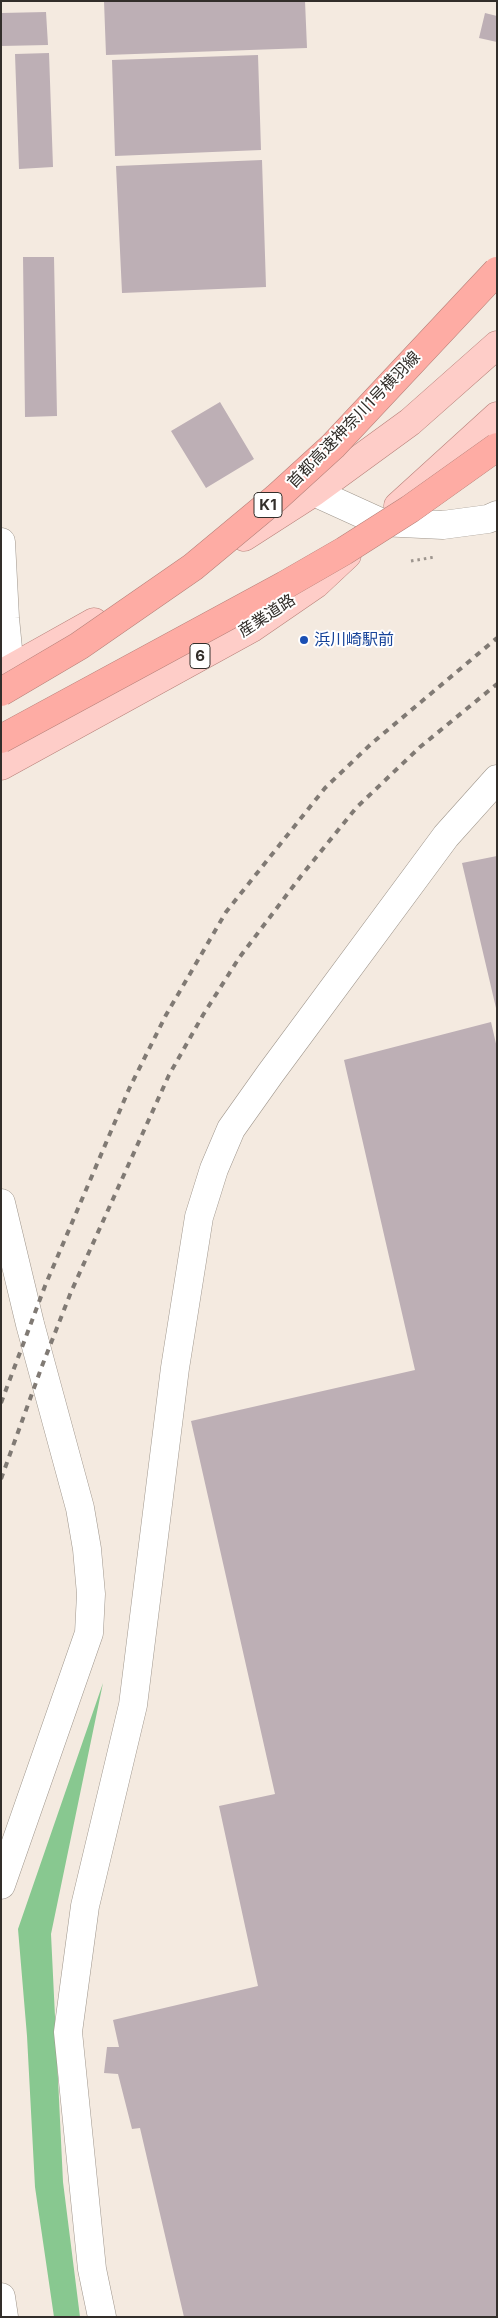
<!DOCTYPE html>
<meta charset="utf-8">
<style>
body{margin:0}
#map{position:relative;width:498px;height:2318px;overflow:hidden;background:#f4eae0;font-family:Inter,sans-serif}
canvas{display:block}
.frame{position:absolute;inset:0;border:2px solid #322e2a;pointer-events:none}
</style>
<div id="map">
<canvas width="498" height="2318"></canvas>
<div class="frame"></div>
</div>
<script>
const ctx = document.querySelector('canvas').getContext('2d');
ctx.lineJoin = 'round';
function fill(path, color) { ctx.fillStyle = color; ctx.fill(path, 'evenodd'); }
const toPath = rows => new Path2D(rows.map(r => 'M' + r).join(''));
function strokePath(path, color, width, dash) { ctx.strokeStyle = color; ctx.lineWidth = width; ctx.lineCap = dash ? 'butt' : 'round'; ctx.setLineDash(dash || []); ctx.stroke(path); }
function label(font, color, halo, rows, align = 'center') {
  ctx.font = font + ' Inter,"Noto Sans JP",sans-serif'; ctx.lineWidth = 4; ctx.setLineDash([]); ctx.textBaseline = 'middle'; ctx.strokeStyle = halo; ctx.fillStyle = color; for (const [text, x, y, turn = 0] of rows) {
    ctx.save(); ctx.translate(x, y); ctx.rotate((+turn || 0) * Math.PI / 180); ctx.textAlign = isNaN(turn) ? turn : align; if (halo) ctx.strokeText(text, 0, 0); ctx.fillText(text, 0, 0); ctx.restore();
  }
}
fill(toPath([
 [103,1683,51,1934,63,2182,80,2317,54,2317,35,2187,27,2036,18,1929]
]), '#88c890');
fill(toPath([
 [104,1,305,1,307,48,106,55],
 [46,12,48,45,1,46,1,13],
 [485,13,497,16,497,42,479,38],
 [49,53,53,167,19,169,15,54],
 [258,55,261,150,115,156,112,60],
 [262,160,266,287,122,293,116,166],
 [23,257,54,257,57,416,25,417],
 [220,402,254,459,206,488,171,431],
 [497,856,497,1008,496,1008,462,863],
 [491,1022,497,1048,497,2317,184,2317,140,2128,132,2129,118,2074,104,2073,107,2047,119,2047,113,2020,258,1986,219,1806,275,1794,191,1421,415,1370,344,1060]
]), '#bdafb5');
const minor = toPath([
 [314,492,380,522,443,525,488,519,497,515],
 [1,542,5,618,10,669],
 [1,1203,30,1324,80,1508,87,1549,91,1594,89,1633,1,1885],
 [1,2297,4,2317],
 [102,2317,92,2269,68,2032,85,1906,133,1705,175,1368,199,1217,214,1169,231,1129,270,1074,446,836,497,779]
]);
const major = toPath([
 [398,506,497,416],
 [244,537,314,492,410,422,497,345],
 [1,674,94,622],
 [1,766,252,628,316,584,347,555]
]);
strokePath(minor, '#9f968c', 29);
strokePath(major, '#b78079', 29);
strokePath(toPath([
 [411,561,435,557]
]), '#9d958e', 3, [2.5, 4]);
strokePath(minor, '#fff', 28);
strokePath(major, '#fecdc8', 28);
strokePath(toPath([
 [1,1403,45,1286,129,1089,166,1015,226,912,325,788,371,744,497,638],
 [1,1479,42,1366,71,1292,169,1075,203,1015,239,958,301,876,356,808,420,747,497,684]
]), '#807a74', 4, [6, 6]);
const highwayBridge = toPath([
 [1,692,79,646,193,567,276,498,333,446,497,271],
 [1,739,285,585,344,551,410,509,497,447]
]);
strokePath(highwayBridge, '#b78079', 29, []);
strokePath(highwayBridge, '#feaca4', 28);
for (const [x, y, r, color] of [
 [304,640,5,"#1a4fb4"]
]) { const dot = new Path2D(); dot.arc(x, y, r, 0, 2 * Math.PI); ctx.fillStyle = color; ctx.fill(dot); strokePath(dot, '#fff', 2); }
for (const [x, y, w] of [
 [268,505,28],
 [200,656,20]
]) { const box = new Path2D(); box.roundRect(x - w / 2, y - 12.5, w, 25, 4); ctx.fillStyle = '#fff'; ctx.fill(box); strokePath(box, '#322e2a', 1); }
label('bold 15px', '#322e2a', null, [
 ["K1",268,505],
 ["6",200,656]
]);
label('16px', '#322e2a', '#fff', [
 ["首都高速神奈川1号横羽線",354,420,-46],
 ["産業道路",267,616,-33]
]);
label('16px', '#164399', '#fff', [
 ["浜川崎駅前",314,640]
], 'left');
</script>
